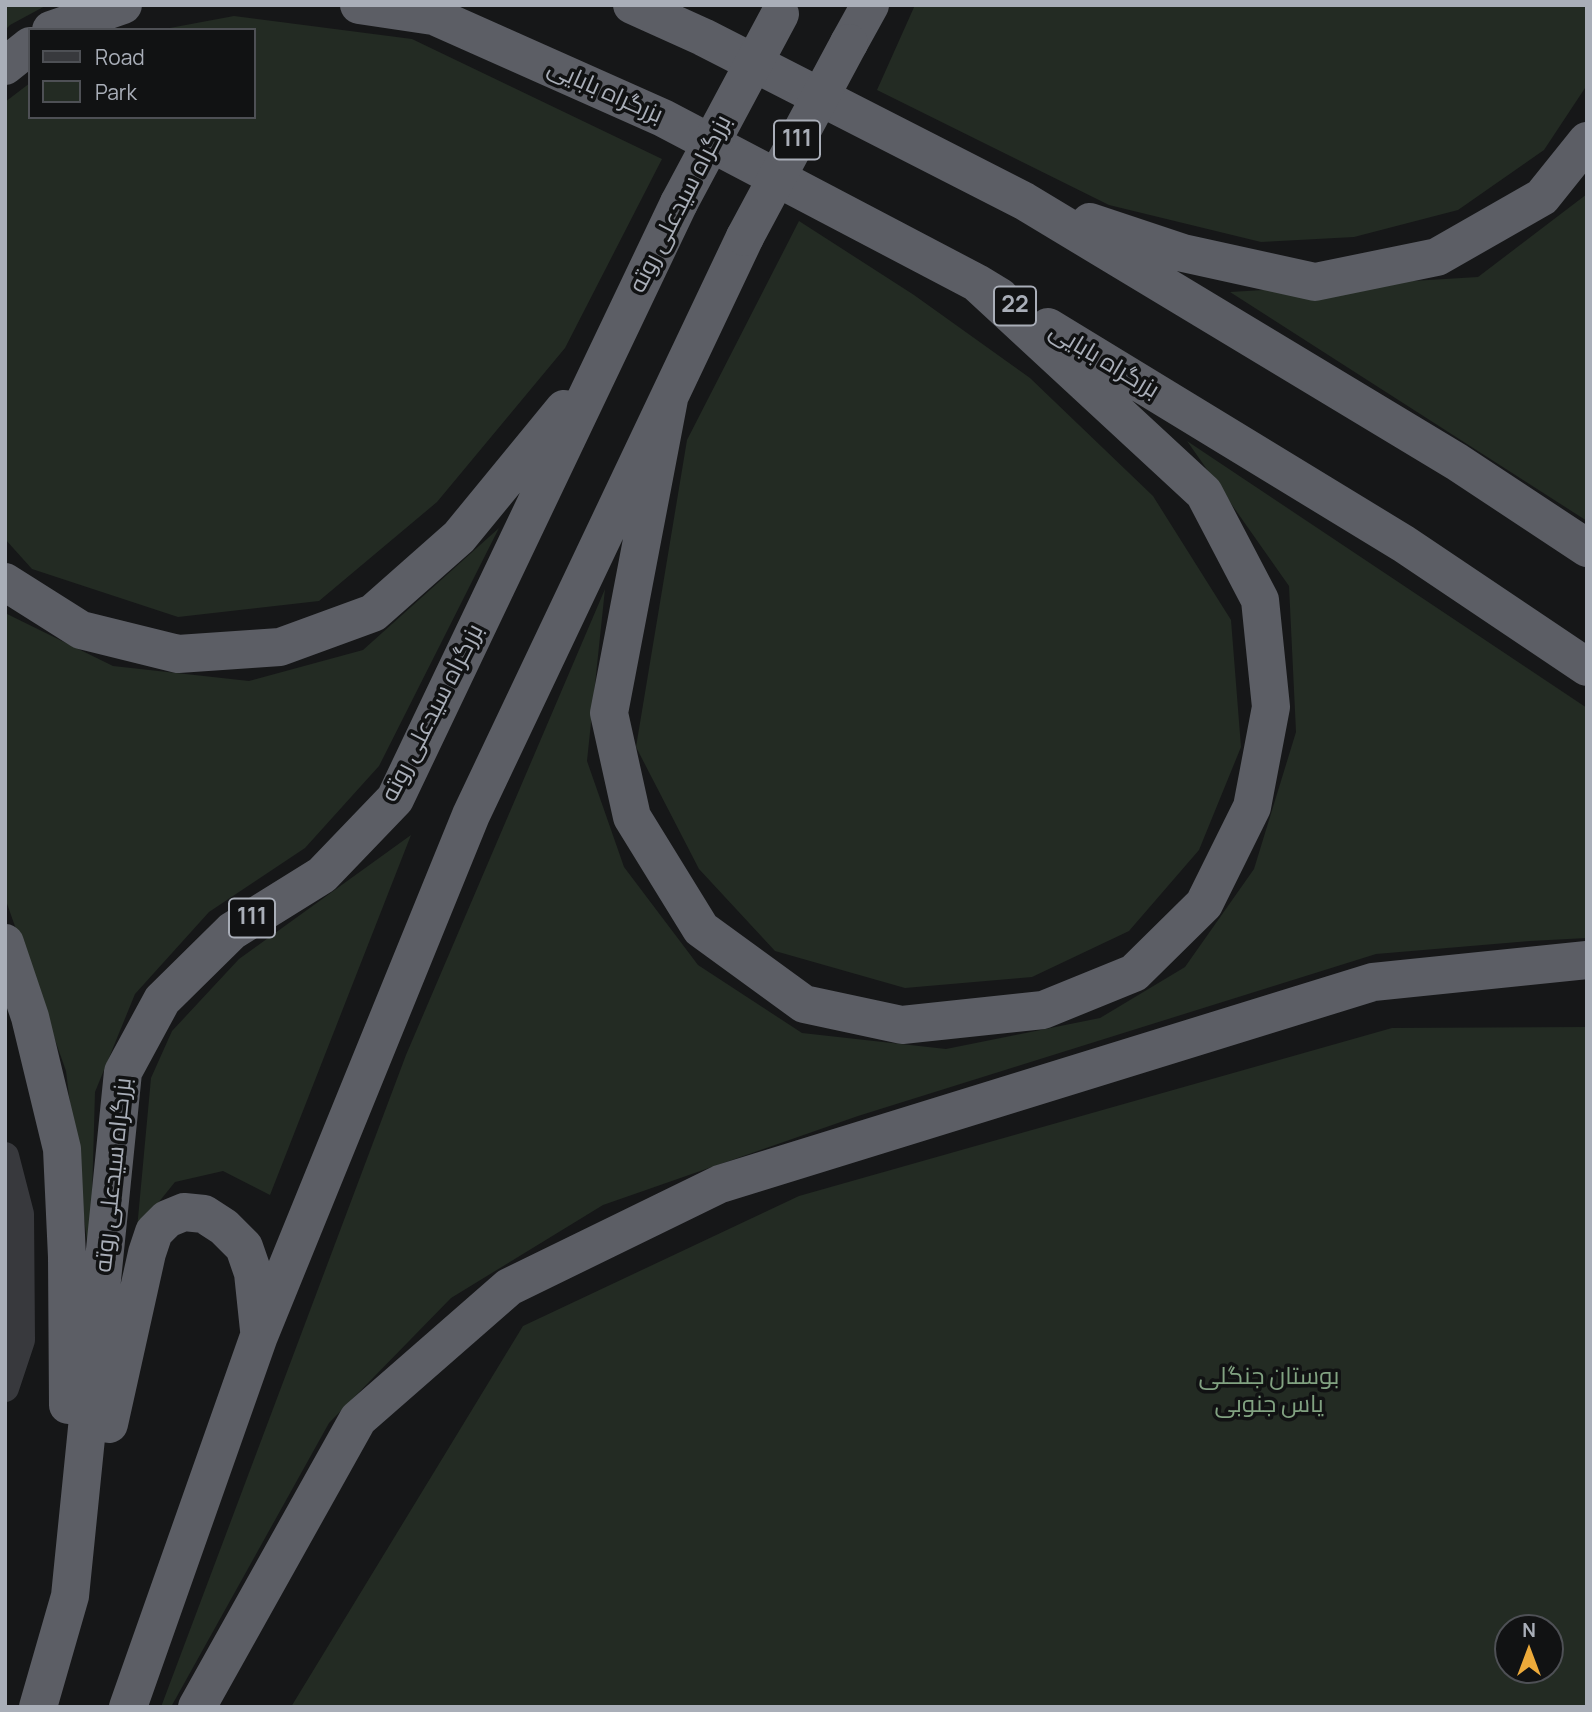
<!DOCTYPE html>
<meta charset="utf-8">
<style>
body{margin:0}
#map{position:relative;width:1592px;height:1712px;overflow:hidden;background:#161718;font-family:Manrope,sans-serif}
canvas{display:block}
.frame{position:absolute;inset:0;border:7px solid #a9aeb8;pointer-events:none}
.legend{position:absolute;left:28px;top:28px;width:228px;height:91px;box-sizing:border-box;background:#111213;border:2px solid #4e5055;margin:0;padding:9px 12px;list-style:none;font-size:21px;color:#a9aeb8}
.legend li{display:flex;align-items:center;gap:14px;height:35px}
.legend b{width:35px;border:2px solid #4e5055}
.north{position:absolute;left:1494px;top:1614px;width:70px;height:70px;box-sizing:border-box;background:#111213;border:2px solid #4e5055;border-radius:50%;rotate:0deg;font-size:19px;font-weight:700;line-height:28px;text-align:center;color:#a9aeb8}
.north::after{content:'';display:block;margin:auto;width:24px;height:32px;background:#edaa3a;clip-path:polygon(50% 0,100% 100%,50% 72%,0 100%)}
</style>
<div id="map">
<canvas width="1592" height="1712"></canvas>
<div class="frame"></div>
<ul class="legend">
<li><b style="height:9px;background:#38393d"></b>Road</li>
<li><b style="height:19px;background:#232b23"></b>Park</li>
</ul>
<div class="north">N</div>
</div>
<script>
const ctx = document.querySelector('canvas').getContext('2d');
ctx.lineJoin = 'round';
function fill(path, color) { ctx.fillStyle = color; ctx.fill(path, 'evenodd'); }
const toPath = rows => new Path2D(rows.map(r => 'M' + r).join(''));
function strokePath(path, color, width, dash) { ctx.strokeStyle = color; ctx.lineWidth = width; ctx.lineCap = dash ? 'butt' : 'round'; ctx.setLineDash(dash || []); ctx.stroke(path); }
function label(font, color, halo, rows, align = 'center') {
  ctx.font = font + ' Manrope,Cairo,sans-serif'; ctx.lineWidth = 7; ctx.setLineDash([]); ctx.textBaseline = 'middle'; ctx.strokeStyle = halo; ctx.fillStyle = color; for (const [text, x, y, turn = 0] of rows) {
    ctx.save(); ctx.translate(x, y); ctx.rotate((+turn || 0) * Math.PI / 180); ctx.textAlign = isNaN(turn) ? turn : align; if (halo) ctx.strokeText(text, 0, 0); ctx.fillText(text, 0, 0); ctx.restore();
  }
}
fill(toPath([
 [5,5,47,5,10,25,5,30],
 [915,5,1587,5,1587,85,1544,150,1458,210,1354,237,1261,242,1109,205,877,90],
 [234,16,412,39,662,159,565,348,437,502,319,601,178,617,32,569,5,539,5,102,30,83,30,117,254,117,254,30,159,30],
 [1587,194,1587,521,1230,292,1478,277],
 [799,221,914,295,1030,378,1153,496,1231,620,1241,747,1199,850,1129,931,1032,977,905,988,775,951,699,869,636,747,687,440],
 [1187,441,1587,708,1587,938,1530,941,1376,954,858,1116,603,1205,451,1298,329,1423,171,1707,161,1707,406,1055,605,589,587,761,624,867,698,965,802,1033,946,1049,1100,1018,1185,967,1254,869,1296,732,1289,586],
 [499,528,379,766,305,848,209,912,135,994,95,1092,90,1266,66,1071,5,898,5,613,113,666,249,681,363,650],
 [411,835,270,1195,223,1171,175,1182,137,1229,151,1078,172,1031,239,959],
 [1587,1027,1587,1707,291,1707,523,1326,799,1196,1392,1028],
 [1508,1628,1550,1628,1550,1670,1508,1670]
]), '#232b23');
strokePath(toPath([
 [5,1156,20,1214,21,1340,5,1388]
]), '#38393d', 28);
strokePath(toPath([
 [359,5,433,16],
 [409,5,663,118,977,283,1000,297],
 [632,5,703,37,1024,201,1457,462,1587,548],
 [51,30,123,5],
 [849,43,870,5],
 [5,66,30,46],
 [1090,222,1183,253,1315,282,1437,257,1542,197,1587,141],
 [1048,327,1404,544,1587,667],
 [669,399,609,713,632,817,701,929,804,1004,902,1025,1043,1010,1134,973,1204,904,1252,807,1271,707,1260,600,1204,493,977,283],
 [5,582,81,630,178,654,280,647,373,613,459,537,564,409],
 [5,943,30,1017,62,1149,67,1257,68,1405],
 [109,1424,147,1253,154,1232,167,1219,184,1212,204,1214,224,1227,244,1247,253,1273,259,1330],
 [38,1707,70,1596,123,1072,162,1000,232,931,322,875,395,799,679,203],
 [128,1707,259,1336,471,815,745,237],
 [197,1707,358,1419,509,1287,720,1184,1373,982,1587,960]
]), '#5c5e65', 38);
strokePath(toPath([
 [679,203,780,14],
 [745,237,849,43]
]), '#5c5e65', 38);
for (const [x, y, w] of [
 [797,140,46],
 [1015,306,42],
 [252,918,46]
]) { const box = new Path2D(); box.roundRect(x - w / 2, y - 19.5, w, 39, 5); ctx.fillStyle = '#111213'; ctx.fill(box); strokePath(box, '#a9aeb8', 2); }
label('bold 23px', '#a9aeb8', null, [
 ["111",797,140],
 ["22",1015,306],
 ["111",252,918]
]);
label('24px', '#a9aeb8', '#111213', [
 ["بزرگراه بابایی",605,92,24],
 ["بزرگراه سیدعلی روته",681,204,-63],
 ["بزرگراه بابایی",1104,361,31],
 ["بزرگراه سیدعلی روته",433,713,-63],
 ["بزرگراه سیدعلی روته",114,1175,-84]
]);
label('24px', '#81a281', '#111213', [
 ["بوستان جنگلی",1269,1377],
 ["یاس جنوبی",1269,1405]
]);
</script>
